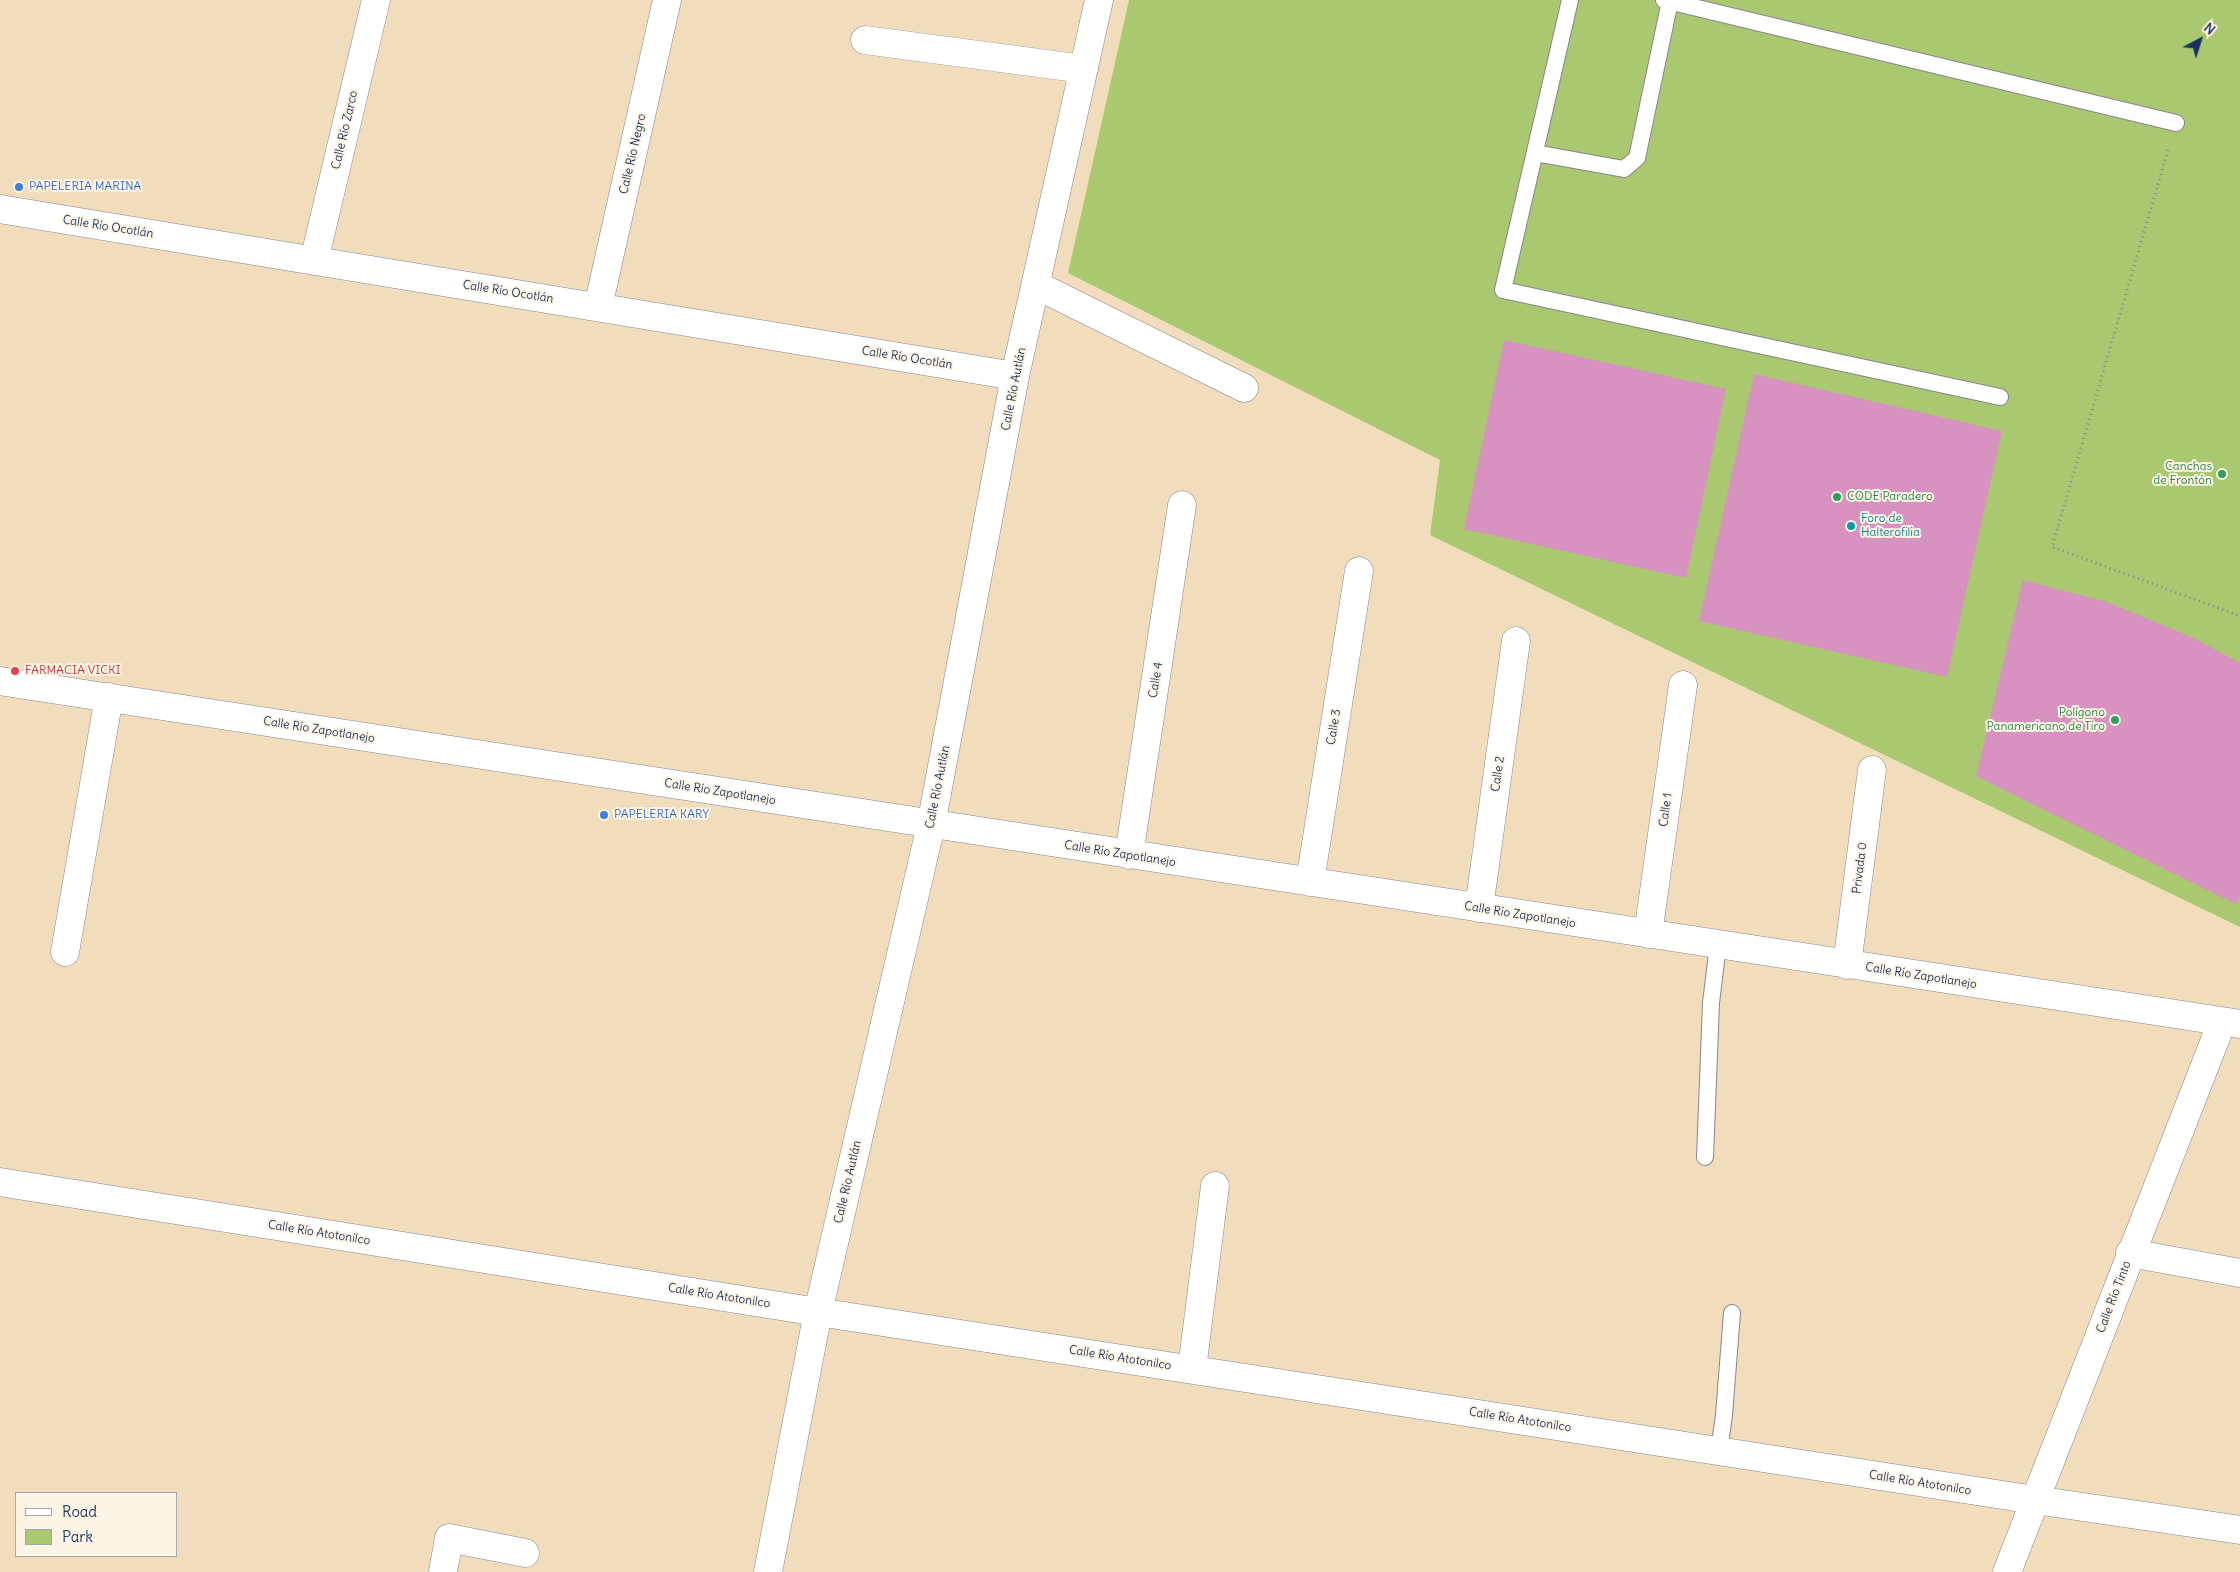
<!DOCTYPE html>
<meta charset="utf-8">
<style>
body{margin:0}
#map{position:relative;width:2240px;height:1572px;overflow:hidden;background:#f1ddbc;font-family:Delius,sans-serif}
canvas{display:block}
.legend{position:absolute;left:15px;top:1492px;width:162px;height:65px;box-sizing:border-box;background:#fcf5e5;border:1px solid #a2a6af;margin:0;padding:6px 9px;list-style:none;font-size:15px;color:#1b2f5e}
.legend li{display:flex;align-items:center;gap:10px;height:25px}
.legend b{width:25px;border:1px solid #a2a6af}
.north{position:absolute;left:2175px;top:15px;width:50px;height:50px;-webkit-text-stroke:4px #fcf5e5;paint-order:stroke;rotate:40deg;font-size:14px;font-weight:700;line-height:20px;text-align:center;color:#1b2f5e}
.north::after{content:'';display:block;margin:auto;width:18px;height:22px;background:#1b2f5e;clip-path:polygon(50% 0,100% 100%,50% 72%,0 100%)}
</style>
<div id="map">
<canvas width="2240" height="1572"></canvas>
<ul class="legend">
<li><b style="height:6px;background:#fff"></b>Road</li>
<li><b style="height:14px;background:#a9c870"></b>Park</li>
</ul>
<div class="north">N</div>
</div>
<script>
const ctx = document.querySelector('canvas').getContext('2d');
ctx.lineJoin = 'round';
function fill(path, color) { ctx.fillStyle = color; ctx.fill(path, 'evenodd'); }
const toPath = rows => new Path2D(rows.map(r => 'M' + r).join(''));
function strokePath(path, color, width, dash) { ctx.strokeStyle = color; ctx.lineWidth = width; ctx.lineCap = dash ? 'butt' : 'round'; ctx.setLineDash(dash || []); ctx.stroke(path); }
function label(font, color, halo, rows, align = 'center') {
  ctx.font = font + ' Delius,sans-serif'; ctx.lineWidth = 4; ctx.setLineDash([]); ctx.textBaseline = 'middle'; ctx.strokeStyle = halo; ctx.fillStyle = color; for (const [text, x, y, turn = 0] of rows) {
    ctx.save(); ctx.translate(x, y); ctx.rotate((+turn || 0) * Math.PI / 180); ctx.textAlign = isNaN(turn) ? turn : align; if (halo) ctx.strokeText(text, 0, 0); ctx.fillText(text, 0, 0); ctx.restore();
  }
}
fill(toPath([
 [1129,0,2240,0,2240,927,1430,535,1440,460,1068,273]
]), '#a9c870');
fill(toPath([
 [1504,340,1726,389,1686,578,1464,529],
 [1754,374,2002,431,1947,677,1699,621],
 [2023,580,2107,602,2194,638,2240,663,2240,897,2236,904,1976,776]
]), '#d792c0');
const service = toPath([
 [1570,0,1503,290,2000,397],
 [1664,0,2176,123],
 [1535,153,1624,169,1637,158,1670,1],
 [1705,1157,1711,1003,1718,945],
 [1719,1451,1724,1415,1732,1313]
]);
const minor = toPath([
 [865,40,1084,69],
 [0,209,1015,376],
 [314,261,376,0],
 [1036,285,1244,388],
 [598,307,667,0],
 [0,681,2240,1024],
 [1129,855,1182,505],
 [1310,882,1359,571],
 [1479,908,1516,641],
 [1648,934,1683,685],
 [65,952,109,697],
 [1847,965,1872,770],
 [0,1182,818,1312,2035,1500,2240,1530],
 [2130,1253,2240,1273],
 [1192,1369,1215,1186],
 [443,1572,449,1538,525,1553],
 [768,1572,818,1312,931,825,1015,376,1099,0],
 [2007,1572,2222,1022]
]);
strokePath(service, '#86868d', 18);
strokePath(minor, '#86868d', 29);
strokePath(toPath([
 [2168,150,2052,547,2240,616]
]), '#86868d', 3, [1, 4]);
strokePath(service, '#fff', 16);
strokePath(minor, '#fff', 28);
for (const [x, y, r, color] of [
 [19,187,5,"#3f7fe0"],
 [2222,474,5,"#2e9e5b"],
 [1837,497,5,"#2e9e5b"],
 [1851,526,5,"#0f9aa8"],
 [15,671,5,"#e0444e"],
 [2115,720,5,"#2e9e5b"],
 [604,815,5,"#3f7fe0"]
]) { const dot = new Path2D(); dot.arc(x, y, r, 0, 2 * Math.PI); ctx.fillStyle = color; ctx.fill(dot); strokePath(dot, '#fcf5e5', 2); }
label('12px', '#1b2f5e', '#fcf5e5', [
 ["Calle Río Zarco",345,130,-77],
 ["Calle Río Negro",633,154,-77],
 ["Calle Río Ocotlán",108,227,9],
 ["Calle Río Ocotlán",508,292,9],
 ["Calle Río Ocotlán",907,358,9],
 ["Calle Río Autlán",1014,389,-79],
 ["Calle 4",1156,680,-81],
 ["Calle 3",1334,727,-81],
 ["Calle Río Zapotlanejo",319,730,9],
 ["Calle 2",1498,774,-82],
 ["Calle Río Autlán",938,787,-79],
 ["Calle Río Zapotlanejo",720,792,9],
 ["Calle 1",1666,810,-82],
 ["Calle Río Zapotlanejo",1120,854,9],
 ["Privada 0",1860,868,-83],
 ["Calle Río Zapotlanejo",1520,915,9],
 ["Calle Río Zapotlanejo",1921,976,9],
 ["Calle Río Autlán",848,1182,-77],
 ["Calle Río Atotonilco",319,1233,9],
 ["Calle Río Atotonilco",719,1296,9],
 ["Calle Río Tinto",2114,1297,-69],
 ["Calle Río Atotonilco",1120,1358,9],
 ["Calle Río Atotonilco",1520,1420,9],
 ["Calle Río Atotonilco",1920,1483,9]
]);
label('12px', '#366cbe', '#fcf5e5', [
 ["PAPELERIA MARINA",29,187],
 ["PAPELERIA KARY",614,815]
], 'left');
label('12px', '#27864d', '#fcf5e5', [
 ["Canchas",2212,467],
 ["de Frontón",2212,481],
 ["CODE Paradero",1847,497,"left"],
 ["Polígono",2105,713],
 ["Panamericano de Tiro",2105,727]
], 'right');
label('12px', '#0d838f', '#fcf5e5', [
 ["Foro de",1861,519],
 ["Halterofilia",1861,533]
], 'left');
label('12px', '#be3a42', '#fcf5e5', [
 ["FARMACIA VICKI",25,671]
], 'left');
</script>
